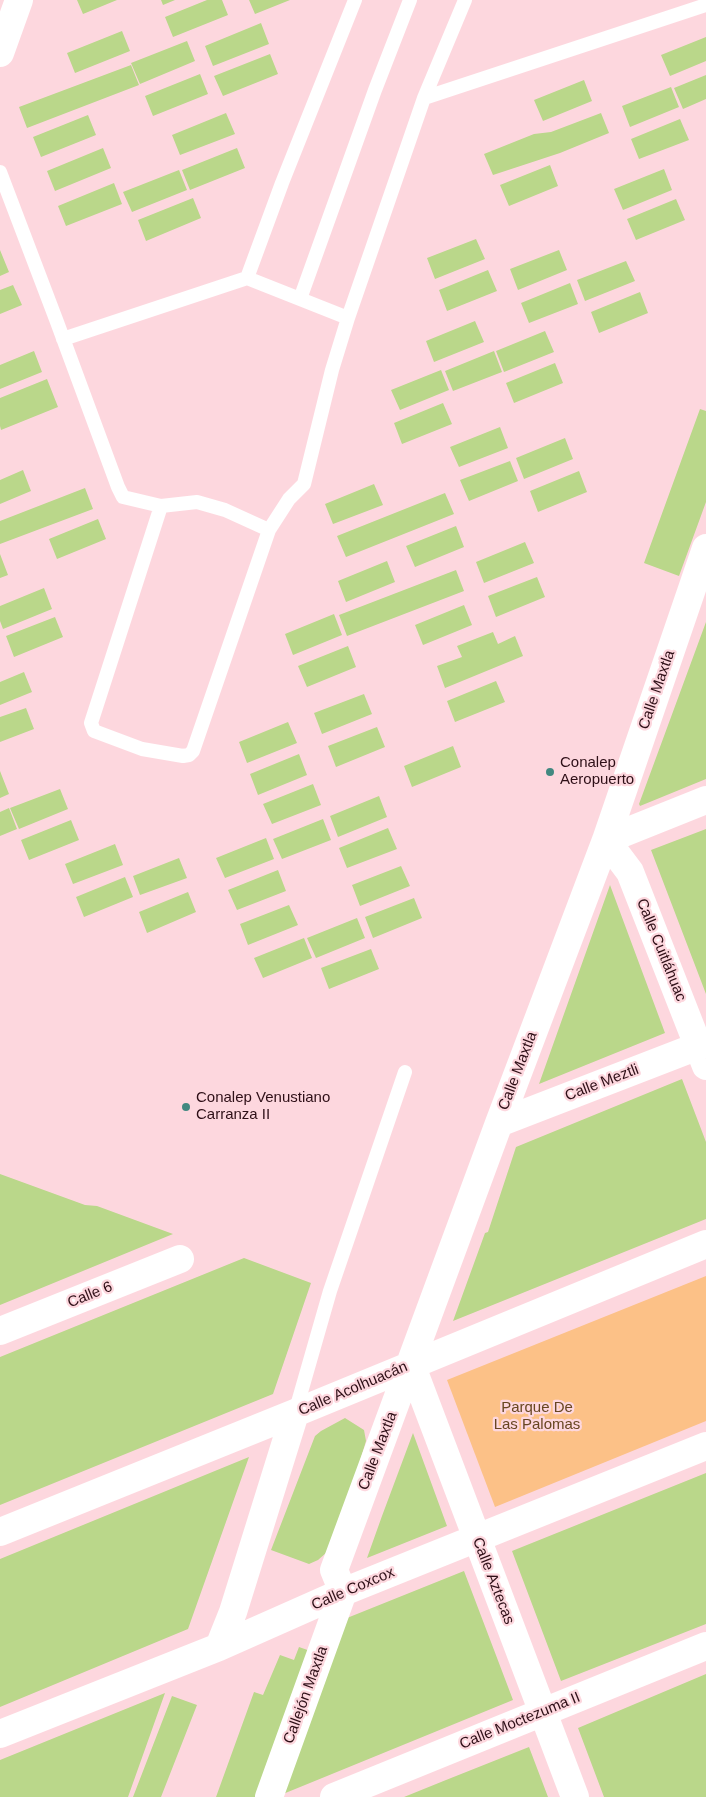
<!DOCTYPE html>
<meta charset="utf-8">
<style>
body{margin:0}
canvas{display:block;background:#fdd7de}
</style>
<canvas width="706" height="1797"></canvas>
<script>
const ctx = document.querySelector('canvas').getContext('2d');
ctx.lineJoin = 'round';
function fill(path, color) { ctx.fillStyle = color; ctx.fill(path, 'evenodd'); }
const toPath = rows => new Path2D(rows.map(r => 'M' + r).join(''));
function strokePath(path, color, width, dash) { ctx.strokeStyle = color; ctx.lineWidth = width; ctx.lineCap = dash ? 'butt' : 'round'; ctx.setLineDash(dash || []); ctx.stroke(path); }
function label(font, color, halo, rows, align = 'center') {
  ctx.font = font + ' Helvetica,sans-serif'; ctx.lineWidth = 4.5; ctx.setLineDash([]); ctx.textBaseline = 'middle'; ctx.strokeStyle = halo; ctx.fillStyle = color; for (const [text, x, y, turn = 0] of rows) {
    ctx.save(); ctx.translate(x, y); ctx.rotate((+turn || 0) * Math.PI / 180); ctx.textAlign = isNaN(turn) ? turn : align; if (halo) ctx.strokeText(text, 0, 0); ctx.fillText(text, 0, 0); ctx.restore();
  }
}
fill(toPath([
 [706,1276,706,1421,495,1507,447,1380]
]), '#fcc187');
fill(toPath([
 [77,0,117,0,83,14],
 [161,0,175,0,163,5],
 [207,0,222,0,228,15,173,37,165,17],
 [249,0,290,0,255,14],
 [261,23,269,44,213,66,205,46],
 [122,31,130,51,75,73,67,53],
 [706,37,706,61,670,76,661,55],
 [187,41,195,61,140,84,131,63],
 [270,54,278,74,223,96,214,76],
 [131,65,139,85,27,128,19,107],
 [200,74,208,94,153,116,145,96],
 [706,75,706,99,683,109,674,88],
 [584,80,592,101,543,121,534,100],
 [671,87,679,107,630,127,622,106],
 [226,113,235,134,180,155,172,135],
 [601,113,609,133,560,153,493,175,484,154,534,134,551,132],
 [88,115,96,135,41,157,33,137],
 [680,119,689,140,639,159,631,139],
 [103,148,111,168,55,191,47,171],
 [237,148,245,168,190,190,182,170],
 [550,165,558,186,509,206,500,185],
 [664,169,672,190,623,210,614,189],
 [179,170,187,190,132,212,123,192],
 [114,183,122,204,66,226,58,206],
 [193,198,201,218,146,241,138,220],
 [676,199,685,220,636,240,627,219],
 [476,239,485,259,435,279,427,258],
 [0,250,9,272,0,276],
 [559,250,567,270,518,290,510,269],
 [626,261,635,281,585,301,577,280],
 [488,270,497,291,447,311,439,290],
 [570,283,578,304,529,323,521,303],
 [13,285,22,305,0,314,0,290],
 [640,292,648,313,599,333,591,312],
 [475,321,484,342,434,362,426,341],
 [545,331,554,352,504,372,496,351],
 [34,351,42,372,0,389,0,365],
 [494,351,502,372,453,391,445,371],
 [555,363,563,383,514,403,506,383],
 [441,370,449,390,400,410,391,390],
 [47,379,58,407,1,430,0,426,0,398],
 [443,403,452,424,402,444,394,423],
 [700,409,706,411,706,502,679,576,644,563],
 [500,427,508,448,459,467,450,447],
 [565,438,573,459,524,479,516,458],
 [510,461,518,481,469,501,460,480],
 [23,470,31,491,0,504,0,480],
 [579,471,587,492,538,512,530,491],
 [374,484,383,505,333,524,325,504],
 [85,488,93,509,0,544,0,521],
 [445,493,454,514,346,557,337,536],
 [98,519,106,539,57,559,49,539],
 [456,526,464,547,415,567,406,546],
 [525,542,534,563,484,583,476,562],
 [0,554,8,575,0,578],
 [387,561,395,582,346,602,338,581],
 [456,570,464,591,347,636,339,615],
 [537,577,545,597,496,617,488,596],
 [44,588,52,609,3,629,0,621,0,606],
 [464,605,472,625,423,645,415,625],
 [334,614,342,635,293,655,285,634],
 [55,617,63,637,14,657,6,636],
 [706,622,706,779,640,806,639,804],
 [493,632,498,644,515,636,523,656,445,688,437,666,462,657,457,646],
 [348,646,356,667,307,687,298,666],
 [24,672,32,692,0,705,0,682],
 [496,681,505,702,455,722,447,701],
 [364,694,372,714,322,734,314,713],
 [26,708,34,729,0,742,0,717],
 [288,722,297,743,247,763,239,742],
 [377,727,385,747,336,767,328,746],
 [453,746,461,767,412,787,404,766],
 [299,754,307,775,258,795,250,774],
 [0,771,9,794,0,798],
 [313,784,321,805,272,824,263,804],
 [60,789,68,809,19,829,10,808],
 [379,796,387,817,338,837,330,816],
 [9,808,17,829,0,836,0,812],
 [323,819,331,840,282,859,273,839],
 [71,820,79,840,29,860,21,840],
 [388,828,397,849,347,868,339,848],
 [706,829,706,994,651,850],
 [266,838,274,859,225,878,216,858],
 [115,844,123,865,73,884,65,864],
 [179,858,187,878,140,895,133,876],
 [401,866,410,886,360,906,352,885],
 [278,870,286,891,237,910,228,890],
 [125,877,133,897,84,917,76,897],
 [610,885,665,1033,539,1084,585,955],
 [188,892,196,912,147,933,139,912],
 [414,898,422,918,373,938,365,917],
 [289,905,298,925,248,945,240,924],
 [357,918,365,938,316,958,307,938],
 [304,938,312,958,263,978,254,958],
 [371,949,379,969,329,989,321,968],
 [682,1079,706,1142,706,1219,453,1321,485,1233,488,1232,516,1147],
 [0,1174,85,1205,97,1206,173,1234,0,1305],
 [244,1258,311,1283,273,1394,0,1505,0,1357],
 [345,1418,364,1430,366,1441,355,1478,326,1553,318,1560,309,1564,271,1550,315,1436,321,1431],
 [413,1433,447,1526,367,1558,382,1516],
 [249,1457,188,1629,0,1707,0,1559],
 [706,1473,706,1624,561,1681,512,1551],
 [464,1571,513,1700,283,1794,347,1618],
 [299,1647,316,1653,260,1797,216,1797,254,1692,263,1695,280,1655,294,1660],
 [706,1674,706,1797,604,1797,578,1728],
 [165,1693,128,1797,0,1797,0,1760],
 [172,1696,197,1705,161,1797,133,1797],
 [529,1747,548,1797,404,1797,446,1780]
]), '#bad78a');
strokePath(toPath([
 [424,98,706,5],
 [0,172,57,322,118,487,123,497,161,506,197,502,225,510,269,530],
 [247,278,282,183,355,0],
 [300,299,375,90,410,0],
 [63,339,247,278,348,318],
 [161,506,91,723,94,731,142,749,183,756,189,755,193,751,269,530,289,499,304,484,332,370,348,318,424,98,465,0],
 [295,1413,330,1291,405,1072]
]), '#fff', 14);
strokePath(toPath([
 [0,53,19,0],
 [706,800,606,840,630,872,706,1066],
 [499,1123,706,1043],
 [0,1331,180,1259],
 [411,1364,575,1797],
 [0,1532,295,1413,706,1244],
 [219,1647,233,1612,295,1413],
 [0,1734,219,1647,343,1592,706,1446],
 [269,1797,343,1592,334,1570,499,1123,606,840,706,548],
 [334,1797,706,1646]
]), '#fff', 28);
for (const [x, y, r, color] of [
 [550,772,5,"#428880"],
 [186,1107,5,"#428880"]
]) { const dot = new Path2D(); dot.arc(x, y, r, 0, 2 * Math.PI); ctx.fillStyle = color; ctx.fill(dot); strokePath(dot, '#fdd7de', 2); }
label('15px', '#2e0f17', '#fdd7de', [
 ["Calle Maxtla",657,690,-71],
 ["Calle Cuitláhuac",661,950,68],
 ["Calle Maxtla",518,1071,-69],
 ["Calle Meztli",602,1083,-21],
 ["Calle 6",90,1295,-22],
 ["Calle Acolhuacán",353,1389,-23],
 ["Calle Maxtla",378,1451,-69],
 ["Calle Aztecas",493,1581,69],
 ["Calle Coxcox",353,1589,-23],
 ["Callejón Maxtla",306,1695,-70],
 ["Calle Moctezuma II",520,1721,-22]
]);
label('15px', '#2e0f17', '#fdd7de', [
 ["Conalep",560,763],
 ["Aeropuerto",560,780],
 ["Conalep Venustiano",196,1098],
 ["Carranza II",196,1115]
], 'left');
label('15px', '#684621', '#fdd7de', [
 ["Parque De",537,1408],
 ["Las Palomas",537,1425]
]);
</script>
